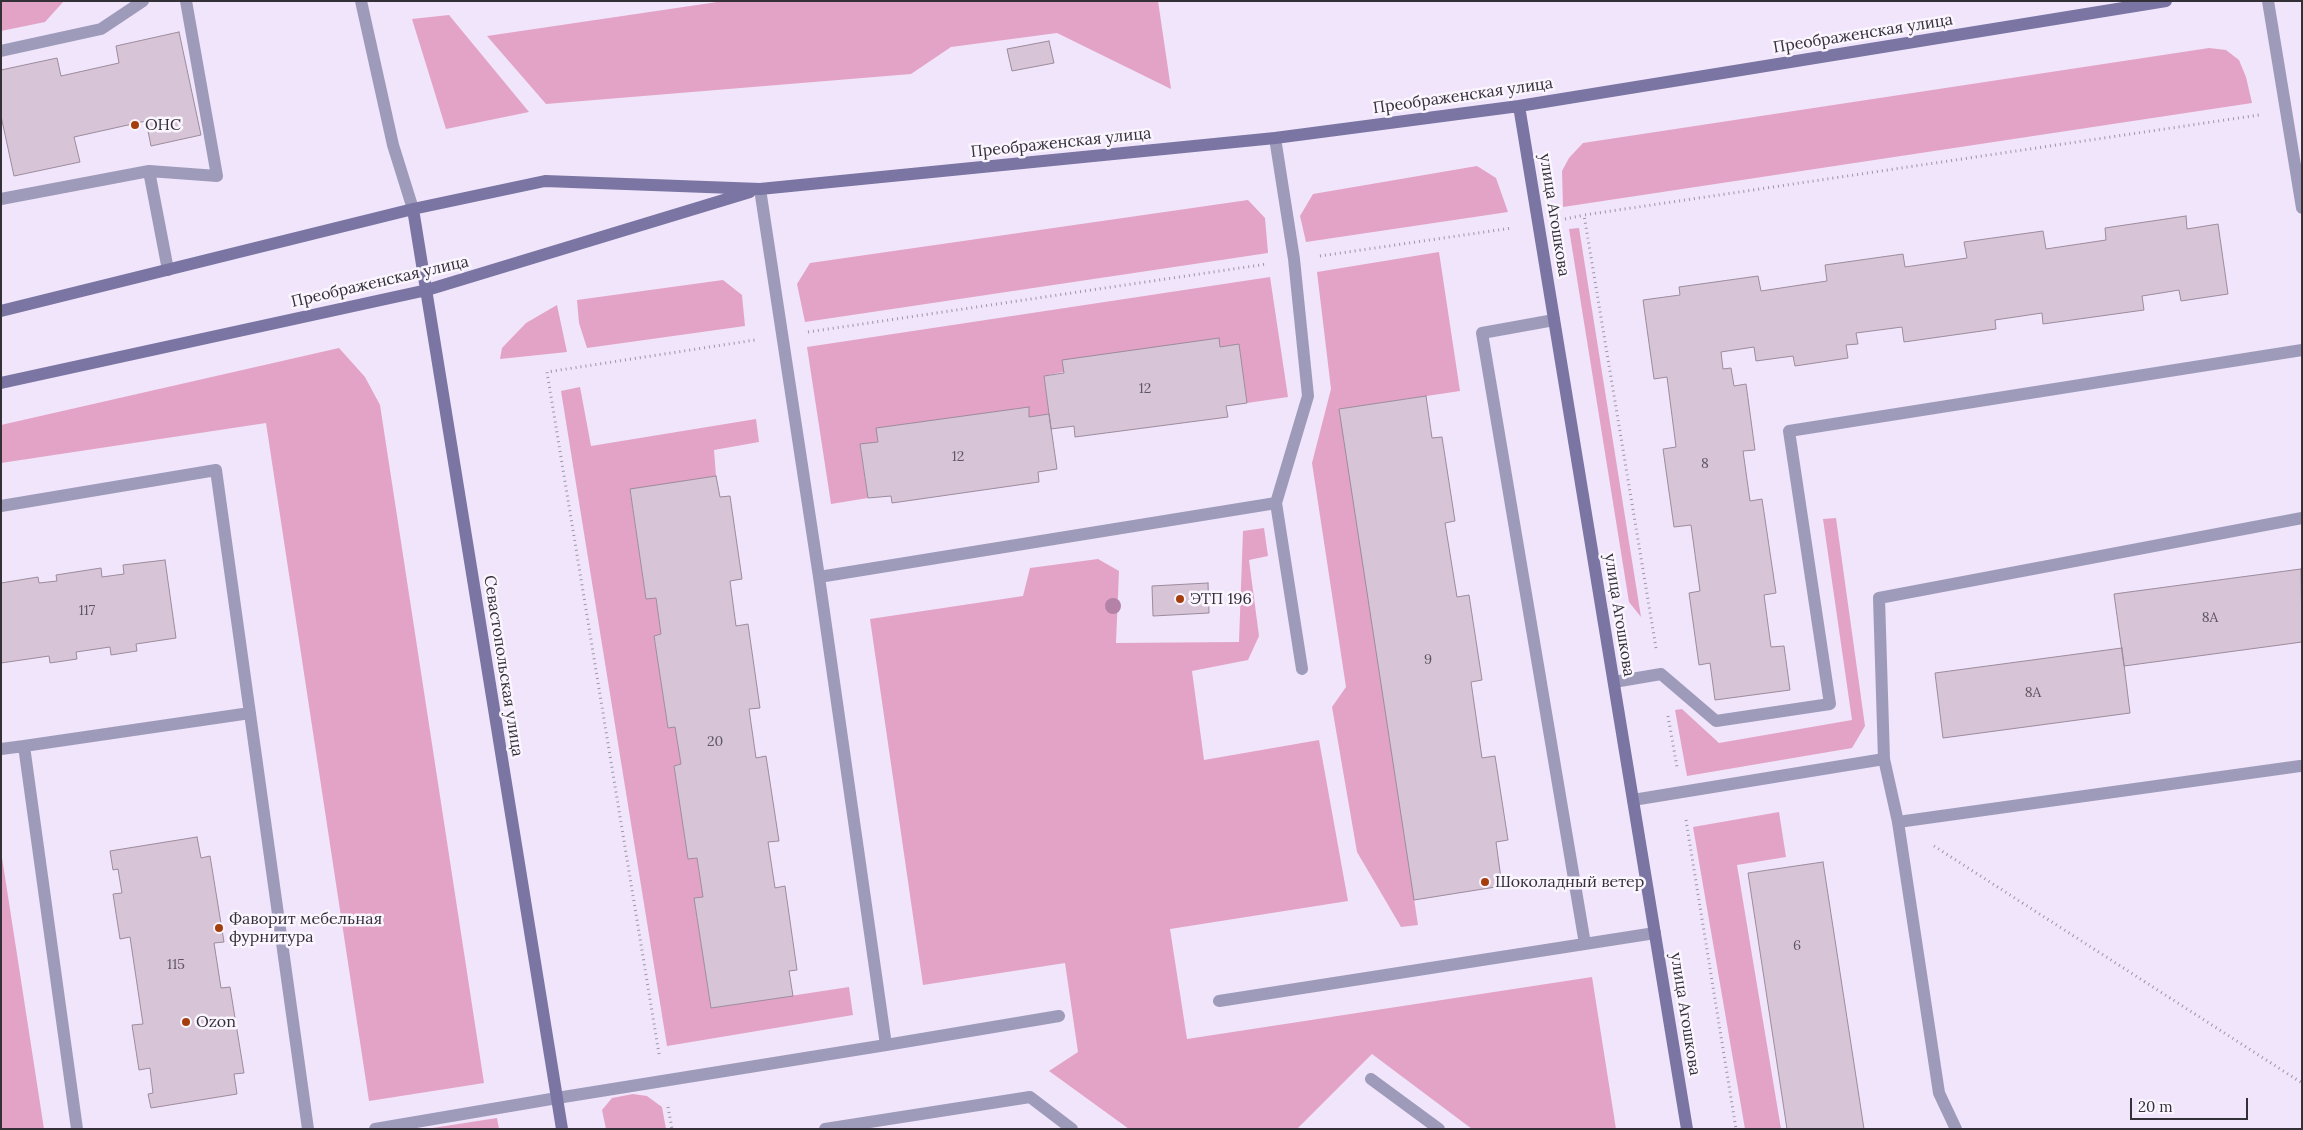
<!DOCTYPE html>
<meta charset="utf-8">
<style>
body{margin:0}
#map{position:relative;width:2303px;height:1130px;overflow:hidden;background:#f0e5fb;font-family:Lora,serif}
canvas{display:block}
.frame{position:absolute;inset:0;border:2px solid #343038;pointer-events:none}
.scale{position:absolute;left:2130px;top:1098px;width:118px;height:22px;box-sizing:border-box;border:2px solid #343038;border-top:0;padding-left:6px;font-size:15px;line-height:18px;white-space:nowrap;color:#343038;-webkit-text-stroke:4px #faf5fe;paint-order:stroke}
</style>
<div id="map">
<canvas width="2303" height="1130"></canvas>
<div class="frame"></div>
<div class="scale">20 m</div>
</div>
<script>
const ctx = document.querySelector('canvas').getContext('2d');
ctx.lineJoin = 'round';
function fill(path, color) { ctx.fillStyle = color; ctx.fill(path, 'evenodd'); }
const toPath = rows => new Path2D(rows.map(r => 'M' + r).join(''));
function strokePath(path, color, width, dash) { ctx.strokeStyle = color; ctx.lineWidth = width; ctx.lineCap = dash ? 'butt' : 'round'; ctx.setLineDash(dash || []); ctx.stroke(path); }
function label(font, color, halo, rows, align = 'center') {
  ctx.font = font + ' Lora,serif'; ctx.lineWidth = 5; ctx.setLineDash([]); ctx.textBaseline = 'middle'; ctx.strokeStyle = halo; ctx.fillStyle = color; for (const [text, x, y, turn = 0] of rows) {
    ctx.save(); ctx.translate(x, y); ctx.rotate((+turn || 0) * Math.PI / 180); ctx.textAlign = isNaN(turn) ? turn : align; if (halo) ctx.strokeText(text, 0, 0); ctx.fillText(text, 0, 0); ctx.restore();
  }
}
fill(toPath([
 [1,1,64,1,45,22,1,31],
 [724,1,1158,1,1171,89,1057,33,951,47,911,74,546,104,487,36],
 [449,15,529,112,446,129,412,19],
 [2209,48,2226,50,2239,60,2246,77,2252,103,1563,207,1562,171,1569,158,1583,143],
 [1477,166,1496,178,1508,212,1306,242,1300,216,1313,194],
 [1248,200,1265,218,1268,253,805,322,797,284,810,263],
 [1579,228,1641,617,1629,602,1569,229],
 [1439,252,1460,391,1340,409,1418,925,1401,927,1357,852,1332,707,1346,687,1312,463,1331,389,1317,272],
 [1270,277,1288,397,1247,403,1239,345,1220,347,1219,339,1044,376,1049,414,1029,417,1029,408,877,428,878,442,860,445,868,498,831,504,807,347],
 [723,280,742,295,745,326,587,348,579,323,577,300],
 [557,305,567,352,500,359,502,348,526,323],
 [339,348,365,377,380,405,484,1083,369,1101,266,423,1,463,1,425],
 [580,387,591,446,756,419,759,442,714,450,716,476,630,490,646,599,656,598,661,634,654,636,668,728,675,727,681,764,674,766,688,859,697,858,703,897,694,898,711,1008,849,987,853,1015,667,1046,561,391],
 [1836,518,1865,726,1852,748,1687,776,1675,710,1682,709,1719,743,1852,720,1823,519],
 [1264,528,1268,556,1249,560,1259,636,1248,660,1192,671,1204,760,1319,740,1348,901,1170,929,1187,1039,1592,977,1616,1129,1472,1129,1372,1054,1297,1129,1129,1129,1049,1071,1078,1052,1065,963,923,985,870,619,1023,596,1030,568,1098,559,1119,571,1116,643,1239,642,1243,531],
 [1779,812,1786,857,1737,865,1781,1129,1745,1129,1693,827],
 [1,851,44,1129,1,1129],
 [633,1094,647,1096,662,1107,666,1129,606,1129,602,1110,612,1098],
 [497,1118,499,1129,426,1129]
]), '#e3a3c6');
const building = toPath([
 [179,32,201,135,151,146,146,121,74,137,80,162,14,176,1,116,1,70,57,58,61,76,119,63,116,46,179,32],
 [1049,41,1054,63,1012,71,1007,49,1049,41],
 [2186,216,2187,229,2218,224,2228,294,2181,301,2179,290,2161,293,2142,296,2144,310,2043,324,2042,313,1995,320,1996,329,1904,342,1902,327,1856,333,1858,344,1846,345,1848,358,1795,366,1793,356,1756,361,1754,347,1721,352,1723,369,1731,368,1734,386,1746,384,1755,450,1743,451,1750,501,1762,499,1776,593,1764,595,1771,647,1784,646,1790,690,1715,700,1710,663,1699,665,1689,593,1700,591,1691,525,1674,527,1663,449,1676,447,1667,377,1654,379,1643,300,1680,295,1679,287,1758,276,1761,291,1827,281,1825,265,1903,254,1905,267,1967,258,1964,242,2043,231,2046,249,2106,240,2105,228,2186,216],
 [1219,338,1220,347,1239,344,1247,403,1226,406,1228,417,1075,437,1074,426,1051,429,1044,376,1064,373,1062,360,1219,338],
 [1426,396,1432,438,1442,437,1455,521,1445,523,1457,597,1469,595,1482,680,1471,682,1482,758,1495,756,1508,840,1496,842,1502,886,1414,900,1339,409,1426,396],
 [1029,407,1029,417,1049,414,1057,469,1038,472,1039,482,892,503,891,496,868,498,860,444,878,442,876,428,1029,407],
 [716,476,720,497,730,496,742,579,730,581,736,626,748,624,760,708,749,709,756,758,766,756,779,841,768,842,775,888,785,886,797,970,789,971,793,996,711,1008,694,898,703,897,697,858,688,859,674,766,681,764,675,727,668,728,654,636,661,634,656,598,646,599,630,489,716,476],
 [165,560,176,638,136,644,137,651,111,655,110,647,76,652,77,659,50,663,49,656,1,663,1,583,38,577,39,583,57,581,56,575,101,568,102,577,124,574,123,565,165,560],
 [2301,569,2302,642,2124,666,2114,594,2301,569],
 [1208,583,1209,613,1153,616,1152,586,1208,583],
 [2122,648,2130,713,1943,738,1935,673,2122,648],
 [197,837,201,858,210,856,224,942,214,943,221,988,230,987,244,1073,234,1074,237,1094,151,1108,148,1094,153,1093,150,1068,139,1070,132,1025,143,1024,130,937,120,939,113,894,122,893,118,869,113,870,110,851,197,837],
 [1823,862,1847,1018,1864,1129,1787,1129,1748,873,1823,862]
]);
fill(building, '#d7c5d7');
strokePath(building, '#9c8b9c', 1);
strokePath(toPath([
 [1565,219,1584,215],
 [1320,256,1512,228],
 [808,332,1267,264],
 [1656,648,1584,215,2259,115],
 [1668,716,1677,767],
 [1686,820,1736,1129],
 [1934,846,2302,1083],
 [659,1054,547,372,755,340],
 [668,1107,672,1129]
]), '#9d95a5', 3, [1, 4]);
strokePath(toPath([
 [361,1,393,145,413,209],
 [1,51,101,29,143,1],
 [1275,138,1294,259,1308,396,1276,503,1302,669],
 [149,171,168,270],
 [1,199,149,171,217,176,186,1],
 [1554,320,1482,333,1585,944],
 [1,506,216,470,308,1129],
 [819,577,1276,503],
 [1614,682,1661,674,1716,721,1830,704,1789,431,2302,350],
 [24,746,250,713],
 [1,749,24,746,77,1129],
 [1633,800,1884,759],
 [1898,822,2300,766],
 [1219,1001,1655,933],
 [886,1045,1059,1016],
 [1371,1079,1439,1129],
 [557,1098,886,1045,819,577,760,189],
 [825,1129,1030,1097,1072,1129]
]), '#9e9bba', 12);
strokePath(toPath([
 [2268,1,2302,208],
 [375,1129,557,1098],
 [1956,1129,1939,1093,1898,822,1884,759,1879,598,2302,518]
]), '#9e9bba', 12);
strokePath(toPath([
 [1519,106,1687,1129],
 [413,209,562,1129],
 [1,311,413,209,545,181,760,189,1275,138,1519,106,2166,1],
 [1,383,427,290,750,192]
]), '#7a75a2', 12);
ctx.fillStyle = '#b481a7';
for (const [x, y] of [
 [1113,606]
]) { ctx.beginPath(); ctx.arc(x, y, 8, 0, 2 * Math.PI); ctx.fill(); }
for (const [x, y, r, color] of [
 [135,125,5,"#a43f0d"],
 [1180,599,5,"#a43f0d"],
 [1485,882,5,"#a43f0d"],
 [219,928,5,"#a43f0d"],
 [186,1022,5,"#a43f0d"]
]) { const dot = new Path2D(); dot.arc(x, y, r, 0, 2 * Math.PI); ctx.fillStyle = color; ctx.fill(dot); strokePath(dot, '#faf5fe', 2); }
label('14px', '#5d5560', null, [
 ["12",1145,389],
 ["12",958,457],
 ["8",1705,464],
 ["117",87,611],
 ["8А",2210,618],
 ["9",1428,660],
 ["8А",2033,693],
 ["20",715,742],
 ["6",1797,946],
 ["115",176,965]
]);
label('16px', '#343038', '#faf5fe', [
 ["Преображенская улица",1863,34,-9],
 ["Преображенская улица",1463,96,-8],
 ["Преображенская улица",1061,143,-6],
 ["улица Агошкова",1554,215,81],
 ["Преображенская улица",380,282,-13],
 ["улица Агошкова",1619,615,81],
 ["Севастопольская улица",503,666,81],
 ["улица Агошкова",1685,1014,81]
]);
label('16px', '#343038', '#faf5fe', [
 ["ОНС",145,125],
 ["ЭТП 196",1190,599],
 ["Шоколадный ветер",1495,882],
 ["Фаворит мебельная",229,919],
 ["фурнитура",229,937],
 ["Ozon",196,1022]
], 'left');
</script>
